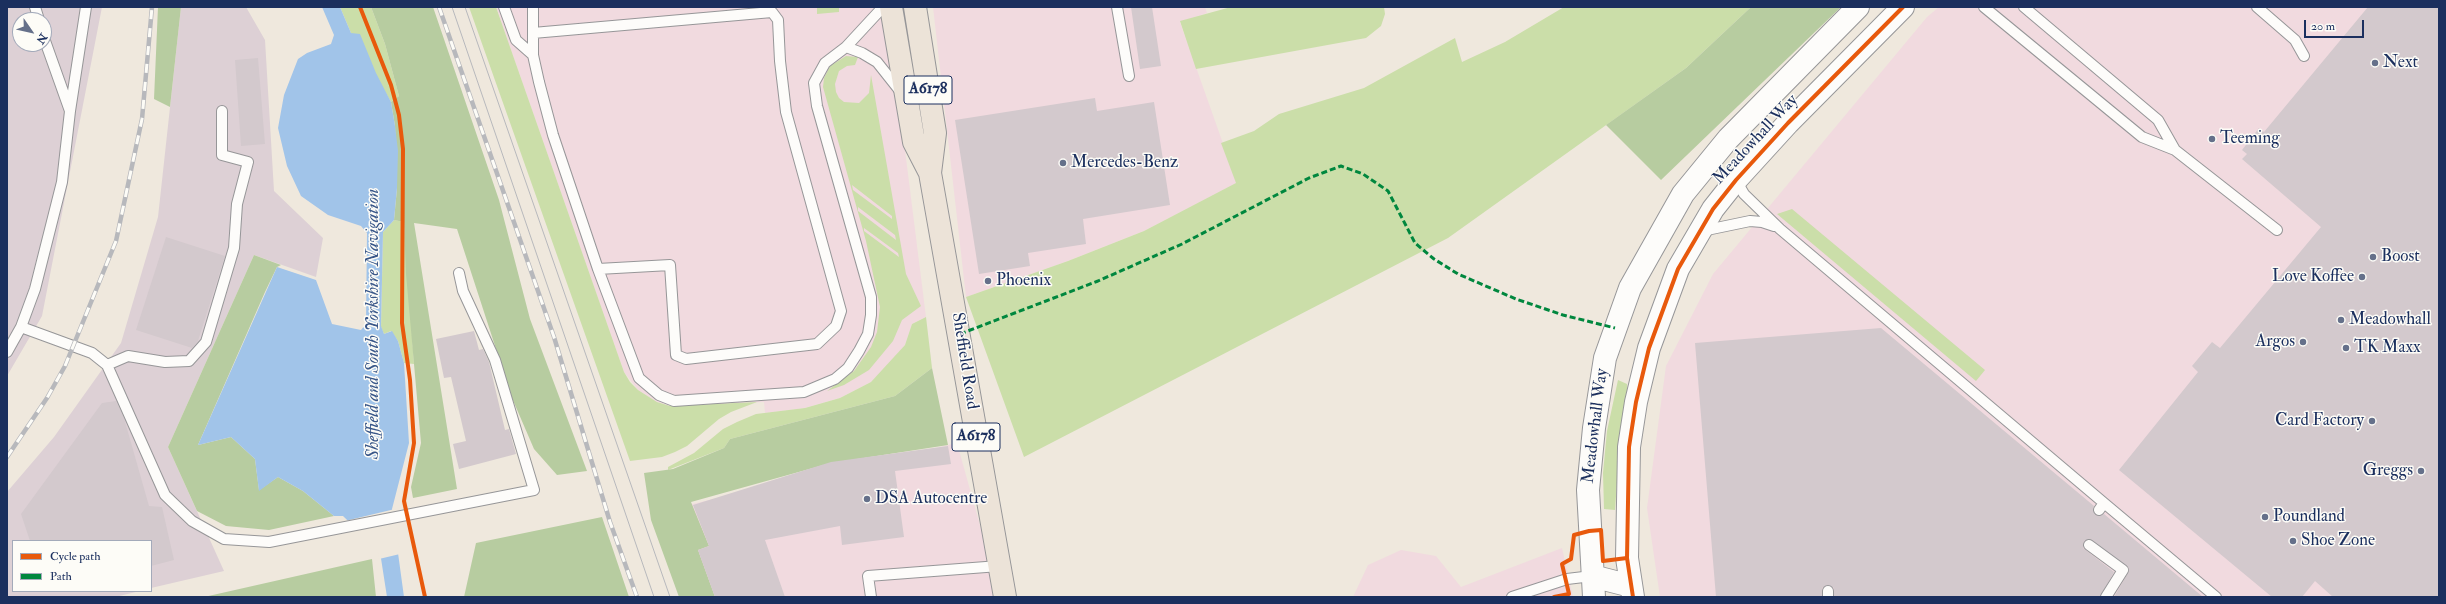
<!DOCTYPE html>
<style>
body{margin:0}
#map{position:relative;width:2446px;height:604px;overflow:hidden;background:#efe8dd;font-family:"IM FELL Double Pica",serif}
canvas{display:block}
.frame{position:absolute;inset:0;border:8px solid #1b2f5e;pointer-events:none}
.legend{position:absolute;left:12px;top:540px;width:140px;height:52px;box-sizing:border-box;background:#fdfcf7;border:1px solid #a3aaba;margin:0;padding:5px 7px;list-style:none;font-size:12px;color:#1b2f5e}
.legend li{display:flex;align-items:center;gap:8px;height:20px}
.legend b{width:20px;border:1px solid #a3aaba}
.north{position:absolute;left:12px;top:12px;width:40px;height:40px;box-sizing:border-box;background:#fdfcf7;border:1px solid #a3aaba;border-radius:50%;rotate:124deg;font-size:11px;font-weight:700;line-height:16px;text-align:center;color:#1b2f5e}
.north::after{content:'';display:block;margin:auto;width:14px;height:18px;background:#65708a;clip-path:polygon(50% 0,100% 100%,50% 72%,0 100%)}
.scale{position:absolute;left:2304px;top:20px;width:60px;height:18px;box-sizing:border-box;border:2px solid #1b2f5e;border-top:0;padding-left:5px;font-size:12px;line-height:14px;white-space:nowrap;color:#1b2f5e;-webkit-text-stroke:3px #fdfcf7;paint-order:stroke}
</style>
<div id="map">
<canvas width="2446" height="604"></canvas>
<div class="frame"></div>
<ul class="legend">
<li><b style="height:5px;background:#e8590c"></b>Cycle path</li>
<li><b style="height:5px;background:#00873e"></b>Path</li>
</ul>
<div class="north">N</div>
<div class="scale">20 m</div>
</div>
<script>
const ctx = document.querySelector('canvas').getContext('2d');
ctx.lineJoin = 'round';
function fill(path, color) { ctx.fillStyle = color; ctx.fill(path, 'evenodd'); }
const toPath = rows => new Path2D(rows.map(r => 'M' + r).join(''));
function strokePath(path, color, width, dash) { ctx.strokeStyle = color; ctx.lineWidth = width; ctx.lineCap = dash ? 'butt' : 'round'; ctx.setLineDash(dash || []); ctx.stroke(path); }
function label(font, color, halo, rows, align = 'center') {
  ctx.font = font + ' "IM FELL Double Pica",serif'; ctx.lineWidth = 3; ctx.setLineDash([]); ctx.textBaseline = 'middle'; ctx.strokeStyle = halo; ctx.fillStyle = color; for (const [text, x, y, turn = 0] of rows) {
    ctx.save(); ctx.translate(x, y); ctx.rotate((+turn || 0) * Math.PI / 180); ctx.textAlign = isNaN(turn) ? turn : align; if (halo) ctx.strokeText(text, 0, 0); ctx.fillText(text, 0, 0); ctx.restore();
  }
}
fill(toPath([
 [496,7,887,7,926,317,912,324,905,345,882,373,871,382,840,398,805,408,765,413,764,402,670,406,657,402,638,390,624,372],
 [933,7,1205,7,1207,13,1180,22,1237,183,1144,231,1068,261,966,297],
 [1939,7,2439,7,2439,597,1660,597,1647,508,1666,366,1713,274,1927,17],
 [957,443,1000,597,697,597,666,510],
 [1562,548,1573,597,1353,597,1368,565,1401,550,1436,556,1461,587]
]), '#f1dadf');
fill(toPath([
 [7,7,102,7,42,316,7,376],
 [20,20,44,20,44,44,20,44],
 [181,7,246,7,265,40,274,191,323,238,316,277,254,255,168,447,224,571,151,588,151,541,13,541,13,591,140,591,115,597,7,597,7,492,54,437,121,343,158,217]
]), '#ddd0d5');
fill(toPath([
 [340,7,371,7,385,44,399,96,391,102,351,33],
 [469,7,496,7,624,372,630,382,638,390,657,402,670,406,757,402,731,412,719,419,687,446,675,452,662,457,630,461],
 [817,7,839,7,839,12,817,14],
 [1231,7,1384,7,1385,14,1381,26,1366,38,1196,69,1180,21],
 [1564,7,1751,7,1686,68,1448,238,1024,457,966,297,1068,261,1144,231,1236,183,1221,143,1254,131,1279,114,1364,88,1455,38,1462,62,1505,42],
 [846,56,858,57,855,65,847,66,839,71,835,84,836,92,839,98,844,102,859,103,869,93,871,75,906,274,921,306,902,320,893,341,869,370,844,385,827,391,854,371,871,347,877,332,880,307,866,241,823,87,824,78,830,66],
 [852,185,892,216,892,219,853,190],
 [858,207,895,235,896,240,858,211],
 [864,228,898,253,899,257,864,231],
 [1792,209,1985,370,1976,381,1777,214],
 [394,220,404,222,414,364,404,363,398,341,391,331,384,334,381,327,383,232],
 [926,317,932,368,895,396,730,439,724,448,668,470,668,467,694,453,723,429,737,422,756,414,805,408,840,398,871,382,905,345,912,324],
 [1618,380,1627,384,1628,400,1619,455,1615,510,1604,509,1603,473,1607,431]
]), '#cbdea9');
fill(toPath([
 [158,7,181,7,170,107,154,99],
 [371,7,433,7,499,200,530,319,587,471,557,475,534,449,512,398,457,229,414,223,457,489,413,498,411,487,421,443,406,274,404,222,394,220,397,188,395,126,391,102,399,96,385,44],
 [1751,7,1841,7,1661,180,1606,125,1686,68],
 [254,255,281,265,277,267,265,292,198,445,231,437,255,459,259,490,278,477,303,491,334,516,269,530,226,526,197,511,168,447],
 [932,368,948,445,831,463,691,502,709,546,698,550,715,597,679,597,651,520,644,473,673,469,724,448,730,439,895,396],
 [602,517,629,597,464,597,476,543],
 [372,559,376,597,204,597]
]), '#b7cca0');
fill(toPath([
 [322,7,340,7,351,33,360,34,376,73,391,102,395,126,398,151,397,188,394,220,383,232,381,326,384,334,392,331,398,341,404,363,409,443,392,509,404,597,387,597,380,552,343,516,334,516,303,491,278,477,259,491,255,459,231,437,198,445,277,267,316,280,332,324,361,330,366,324,367,233,361,226,328,215,301,196,287,166,278,128,284,95,298,59,307,53,331,44,334,35]
]), '#a1c4e9');
fill(toPath([
 [395,509,400,554,379,559,378,553,345,521]
]), '#efe8dd');
fill(toPath([
 [1131,7,1152,7,1161,66,1140,69],
 [2368,7,2439,7,2439,597,2333,597,2315,581,2302,597,2272,597,2119,470,2198,372,2192,366,2212,342,2220,348,2321,227,2242,159,2247,154,2242,150,2259,128,2264,132],
 [258,58,265,144,241,146,235,60],
 [1095,98,1097,111,1154,102,1170,205,1083,219,1086,244,1028,253,1030,266,979,274,955,120],
 [166,237,225,256,198,341,192,348,136,330],
 [1881,328,2094,506,2093,510,2095,515,2099,516,2104,514,2203,597,2114,597,2128,573,2129,568,2089,539,2084,541,2083,548,2114,572,2100,597,1834,597,1834,588,1828,585,1822,588,1822,597,1716,597,1695,343],
 [474,331,479,350,483,349,489,362,505,430,509,429,516,454,459,469,453,444,466,441,451,377,444,378,436,339],
 [116,401,124,418,149,506,162,507,174,560,151,566,151,541,30,541,21,514,102,403],
 [948,446,951,464,895,471,904,537,842,545,840,526,765,540,785,597,715,597,698,550,709,546,693,505,831,462]
]), '#d3c9cd');
const service = toPath([
 [35,7,39,20],
 [504,7,516,40,533,55],
 [533,7,533,55,539,82,553,135,598,269,639,378,659,395,674,401,804,392,835,379,848,368,859,351,868,334,871,315,871,297,817,106,814,83,825,63,846,47,883,7],
 [1117,7,1129,76],
 [1984,7,2142,137,2175,150,2277,230],
 [2024,7,2158,120,2175,150],
 [2257,7,2295,40,2304,56],
 [533,33,772,12,778,20,780,61,786,112,841,311,836,326,817,344,686,359,676,355,670,265,598,269],
 [44,38,70,111],
 [846,47,862,53,877,62,900,91],
 [1736,180,1744,194,1780,229,2104,503,2099,510],
 [1702,231,1750,221,1762,222,1774,226],
 [21,327,92,353,107,365,165,495,192,521,224,539,269,542,534,490,495,360,463,291,459,273],
 [7,352,21,327,35,289,62,182,70,111,86,7],
 [107,365,128,356,165,362,189,361,206,342,234,248,237,204,248,162,222,155,222,111],
 [2104,503,2216,597],
 [2089,545,2123,570,2106,597],
 [1828,591,1828,597],
 [871,597,868,576,999,566],
 [1512,597,1567,579,1592,576]
]);
const tertiary = toPath([
 [1592,576,1631,586],
 [1594,597,1588,490,1594,428,1605,358,1630,288,1683,194,1728,139,1858,7],
 [1633,597,1627,558,1629,447,1636,402,1649,348,1678,269,1713,209,1736,180,1788,123,1903,7]
]);
const primary = toPath([
 [891,7,914,142,930,173],
 [915,7,935,133,930,173,1005,597]
]);
strokePath(service, '#969698', 12);
strokePath(tertiary, '#969698', 24);
strokePath(primary, '#969698', 24);
strokePath(service, '#fdfcfa', 10);
strokePath(tertiary, '#fdfcfa', 22);
strokePath(primary, '#ece3d8', 22);
strokePath(toPath([
 [452,7,654,597],
 [465,7,670,597]
]), '#b7b8bc', 1);
const rail = toPath([
 [439,7,554,337,610,522,637,597],
 [7,457,47,398,65,366,116,241,142,119,152,7]
]);
strokePath(rail, '#b7b8bc', 4.5);
strokePath(rail, '#fdfcf7', 3, [9]);
strokePath(toPath([
 [960,334,1098,281,1182,244,1309,178,1341,166,1363,174,1388,191,1415,243,1434,259,1458,274,1516,299,1563,315,1615,328]
]), '#00873e', 3, [6, 3]);
strokePath(toPath([
 [360,7,391,85,399,115,403,149,402,323,410,380,414,443,404,501,425,597],
 [1554,597,1569,594,1562,564,1571,559,1574,535,1589,531,1601,530,1603,561,1627,558],
 [1633,597,1627,558,1629,447,1636,402,1649,348,1678,269,1713,209,1736,180,1788,123,1903,7]
]), '#e8590c', 4);
for (const [x, y, r, color] of [
 [2375,63,4,"#65708a"],
 [2212,139,4,"#65708a"],
 [1063,163,4,"#65708a"],
 [2373,257,4,"#65708a"],
 [2362,277,4,"#65708a"],
 [988,281,4,"#65708a"],
 [2341,320,4,"#65708a"],
 [2303,342,4,"#65708a"],
 [2346,348,4,"#65708a"],
 [2372,421,4,"#65708a"],
 [2421,471,4,"#65708a"],
 [867,499,4,"#65708a"],
 [2265,517,4,"#65708a"],
 [2293,541,4,"#65708a"]
]) { const dot = new Path2D(); dot.arc(x, y, r, 0, 2 * Math.PI); ctx.fillStyle = color; ctx.fill(dot); strokePath(dot, '#fdfcf7', 1.5); }
for (const [x, y, w] of [
 [928,90,48],
 [976,437,48]
]) { const box = new Path2D(); box.roundRect(x - w / 2, y - 14, w, 28, 3); ctx.fillStyle = '#fdfcf7'; ctx.fill(box); strokePath(box, '#1b2f5e', 1); }
label('bold 16px', '#1b2f5e', null, [
 ["A6178",928,90],
 ["A6178",976,437]
]);
label('17px', '#1b2f5e', '#fdfcf7', [
 ["Next",2383,63],
 ["Teeming",2220,139],
 ["Mercedes-Benz",1071,163],
 ["Boost",2381,257],
 ["Love Koffee",2354,277,"right"],
 ["Phoenix",996,281],
 ["Meadowhall",2349,320],
 ["Argos",2295,342,"right"],
 ["TK Maxx",2354,348],
 ["Card Factory",2364,421,"right"],
 ["Greggs",2413,471,"right"],
 ["DSA Autocentre",875,499],
 ["Poundland",2273,517],
 ["Shoe Zone",2301,541]
], 'left');
label('17px', '#1b2f5e', '#fdfcf7', [
 ["Meadowhall Way",1756,140,-47],
 ["Sheffield Road",964,361,81],
 ["Meadowhall Way",1596,426,-83]
]);
label('italic 18px', '#395789', '#fdfcf7', [
 ["Sheffield and South Yorkshire Navigation",374,324,-90]
]);
</script>
